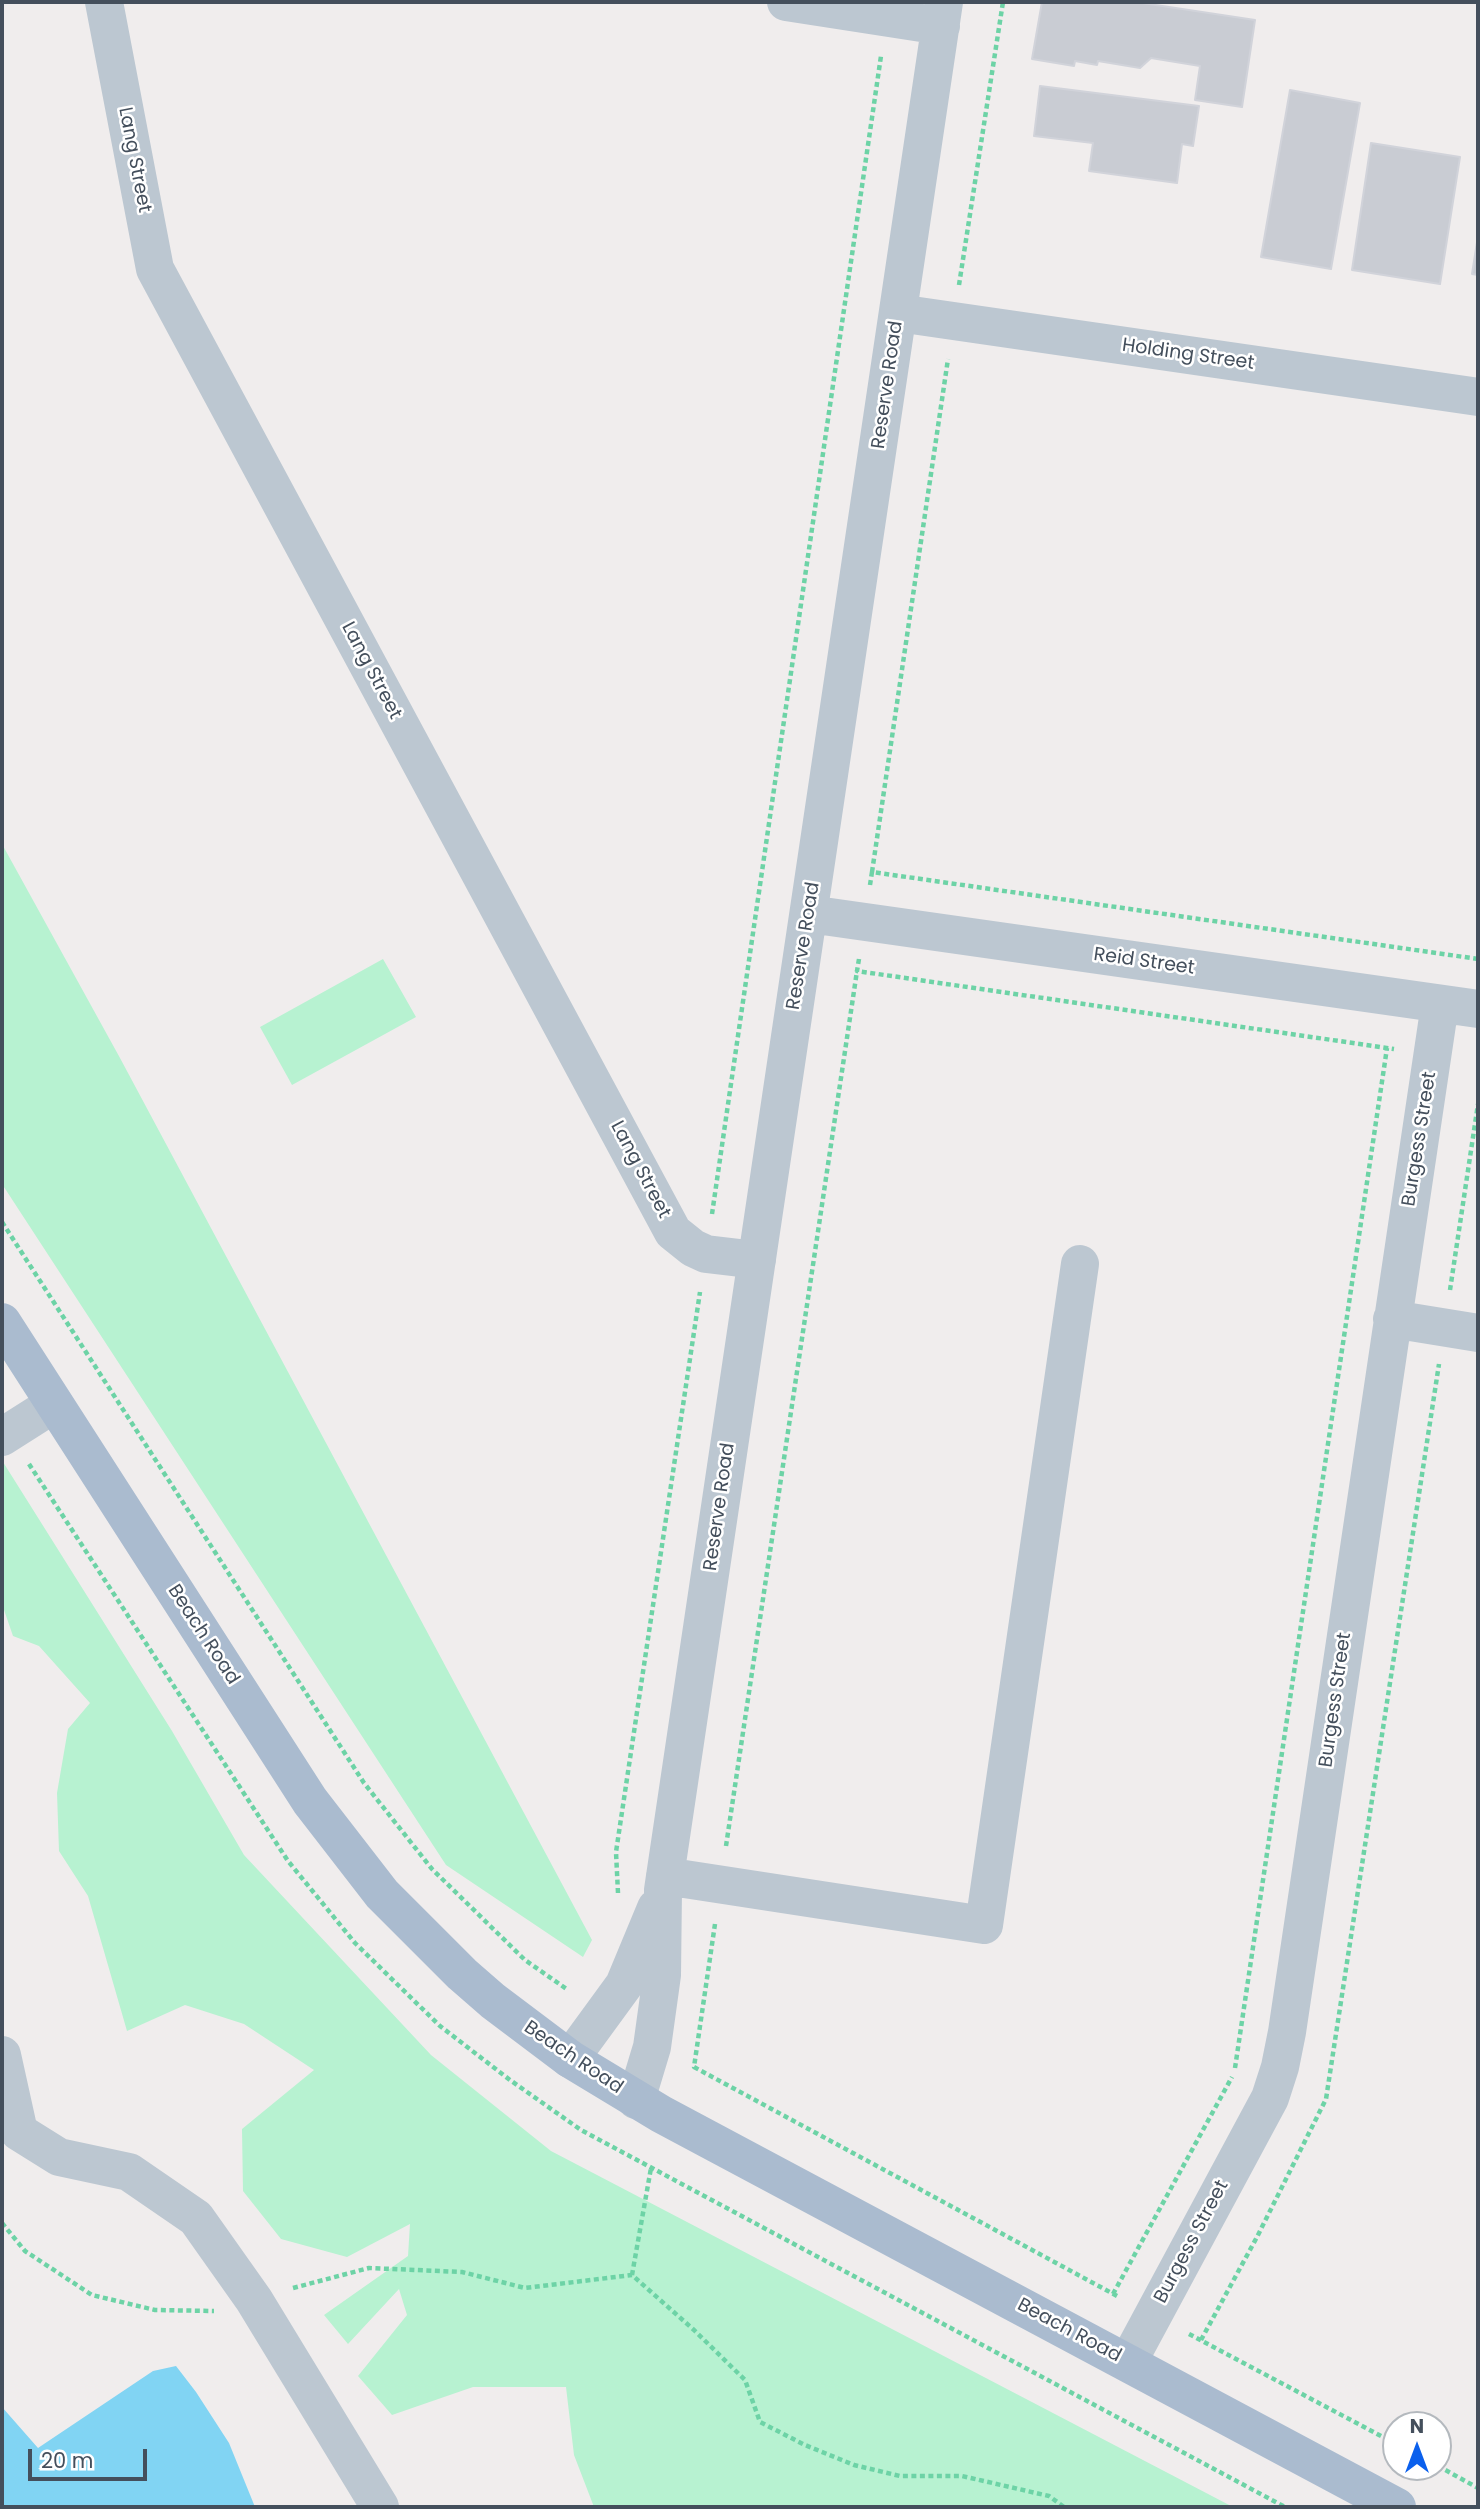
<!DOCTYPE html>
<style>
body{margin:0}
#map{position:relative;width:1480px;height:2509px;overflow:hidden;background:#f0eded;font-family:Poppins,sans-serif}
canvas{display:block}
.frame{position:absolute;inset:0;border:4px solid #444f5c;pointer-events:none}
.north{position:absolute;left:1382px;top:2411px;width:70px;height:70px;box-sizing:border-box;background:#fff;border:2px solid #b4b9be;border-radius:50%;rotate:0deg;font-size:19px;font-weight:700;line-height:28px;text-align:center;color:#444f5c}
.north::after{content:'';display:block;margin:auto;width:24px;height:32px;background:#0b60ed;clip-path:polygon(50% 0,100% 100%,50% 72%,0 100%)}
.scale{position:absolute;left:28px;top:2449px;width:119px;height:32px;box-sizing:border-box;border:4px solid #444f5c;border-top:0;padding-left:9px;font-size:21px;line-height:24px;white-space:nowrap;color:#444f5c;-webkit-text-stroke:5px #fff;paint-order:stroke}
</style>
<div id="map">
<canvas width="1480" height="2509"></canvas>
<div class="frame"></div>
<div class="north">N</div>
<div class="scale">20 m</div>
</div>
<script>
const ctx = document.querySelector('canvas').getContext('2d');
ctx.lineJoin = 'round';
function fill(path, color) { ctx.fillStyle = color; ctx.fill(path, 'evenodd'); }
const toPath = rows => new Path2D(rows.map(r => 'M' + r).join(''));
function strokePath(path, color, width, dash) { ctx.strokeStyle = color; ctx.lineWidth = width; ctx.lineCap = dash ? 'butt' : 'round'; ctx.setLineDash(dash || []); ctx.stroke(path); }
function label(font, color, halo, rows, align = 'center') {
  ctx.font = font + ' Poppins,sans-serif'; ctx.lineWidth = 5; ctx.setLineDash([]); ctx.textBaseline = 'middle'; ctx.strokeStyle = halo; ctx.fillStyle = color; for (const [text, x, y, turn = 0] of rows) {
    ctx.save(); ctx.translate(x, y); ctx.rotate((+turn || 0) * Math.PI / 180); ctx.textAlign = isNaN(turn) ? turn : align; if (halo) ctx.strokeText(text, 0, 0); ctx.fillText(text, 0, 0); ctx.restore();
  }
}
fill(toPath([
 [2,844,120,1058,592,1940,583,1957,446,1865,2,1184],
 [383,959,416,1017,292,1085,260,1027],
 [3,1462,172,1731,244,1855,431,2055,551,2151,1233,2507,594,2507,574,2455,566,2387,473,2387,392,2415,358,2376,407,2315,399,2289,348,2344,324,2315,408,2256,410,2224,347,2257,281,2239,243,2191,242,2129,314,2070,244,2024,185,2005,127,2031,88,1896,59,1851,57,1793,68,1729,90,1703,39,1646,13,1636,2,1604]
]), '#b7f2d1');
fill(toPath([
 [176,2366,196,2392,229,2443,255,2507,2,2507,2,2407,38,2448,153,2371]
]), '#81d4f3');
const building = toPath([
 [1042,2,1136,2,1255,20,1242,107,1195,100,1200,66,1151,58,1140,68,1098,61,1097,65,1075,61,1074,66,1032,59,1042,2],
 [1040,86,1199,106,1193,146,1182,144,1177,183,1089,171,1093,143,1034,136,1040,86],
 [1290,90,1360,103,1331,269,1261,257,1290,90],
 [1371,143,1460,157,1440,284,1352,270,1371,143],
 [1478,236,1478,275,1472,274,1478,236]
]);
fill(building, '#c9ccd3');
strokePath(building, '#d1d3da', 2);
strokePath(toPath([
 [959,285,1003,2],
 [872,872,948,359],
 [870,885,872,872,1478,959],
 [859,959,857,971,1394,1049],
 [712,1214,881,56],
 [2,1222,364,1783,432,1869,525,1960,568,1990],
 [1450,1290,1478,1104],
 [29,1464,288,1861,355,1943,440,2026,510,2080,581,2130,1285,2507],
 [726,1846,857,971],
 [618,1893,616,1852,700,1292],
 [715,1924,694,2067,1119,2297],
 [1235,2068,1387,1048],
 [2,2223,25,2251,92,2295,155,2310,214,2311],
 [632,2275,651,2168],
 [293,2288,369,2268,462,2272,525,2288,632,2275,694,2330,745,2380,760,2422,805,2445,854,2465,900,2476,962,2476,1049,2496,1064,2507],
 [1113,2294,1232,2077],
 [1189,2334,1396,2444],
 [1201,2340,1257,2237,1326,2099,1439,1364],
 [1438,2466,1478,2488]
]), '#6dd3a6', 4.5, [5, 3.5]);
strokePath(toPath([
 [104,2,155,269,673,1232,693,1248,706,1254,757,1260],
 [786,2,941,26],
 [898,313,1478,397],
 [809,914,1478,1009],
 [1392,1319,1478,1333],
 [2,1437,54,1404],
 [665,1876,984,1925,1080,1264],
 [2,2055,19,2132,59,2157,129,2172,196,2218,254,2300,380,2507],
 [570,2059,624,1985,656,1908],
 [636,2100,652,2047,662,1975,663,1890,944,2],
 [1128,2362,1270,2098,1280,2067,1287,2032,1440,1004]
]), '#bcc7d1', 38);
strokePath(toPath([
 [2,1322,310,1801,382,1894,462,1974,493,2001,570,2059,661,2114,1397,2507]
]), '#aabbcf', 38);
label('19px', '#444f5c', '#fff', [
 ["Lang Street",134,160,79],
 ["Holding Street",1188,355,8],
 ["Reserve Road",888,385,-82],
 ["Lang Street",371,671,62],
 ["Reserve Road",804,946,-81],
 ["Reid Street",1144,962,8],
 ["Burgess Street",1420,1139,-81],
 ["Lang Street",640,1170,62],
 ["Reserve Road",720,1507,-82],
 ["Beach Road",203,1635,57],
 ["Burgess Street",1336,1700,-82],
 ["Beach Road",573,2058,34],
 ["Burgess Street",1192,2242,-62],
 ["Beach Road",1069,2331,28]
]);
</script>
